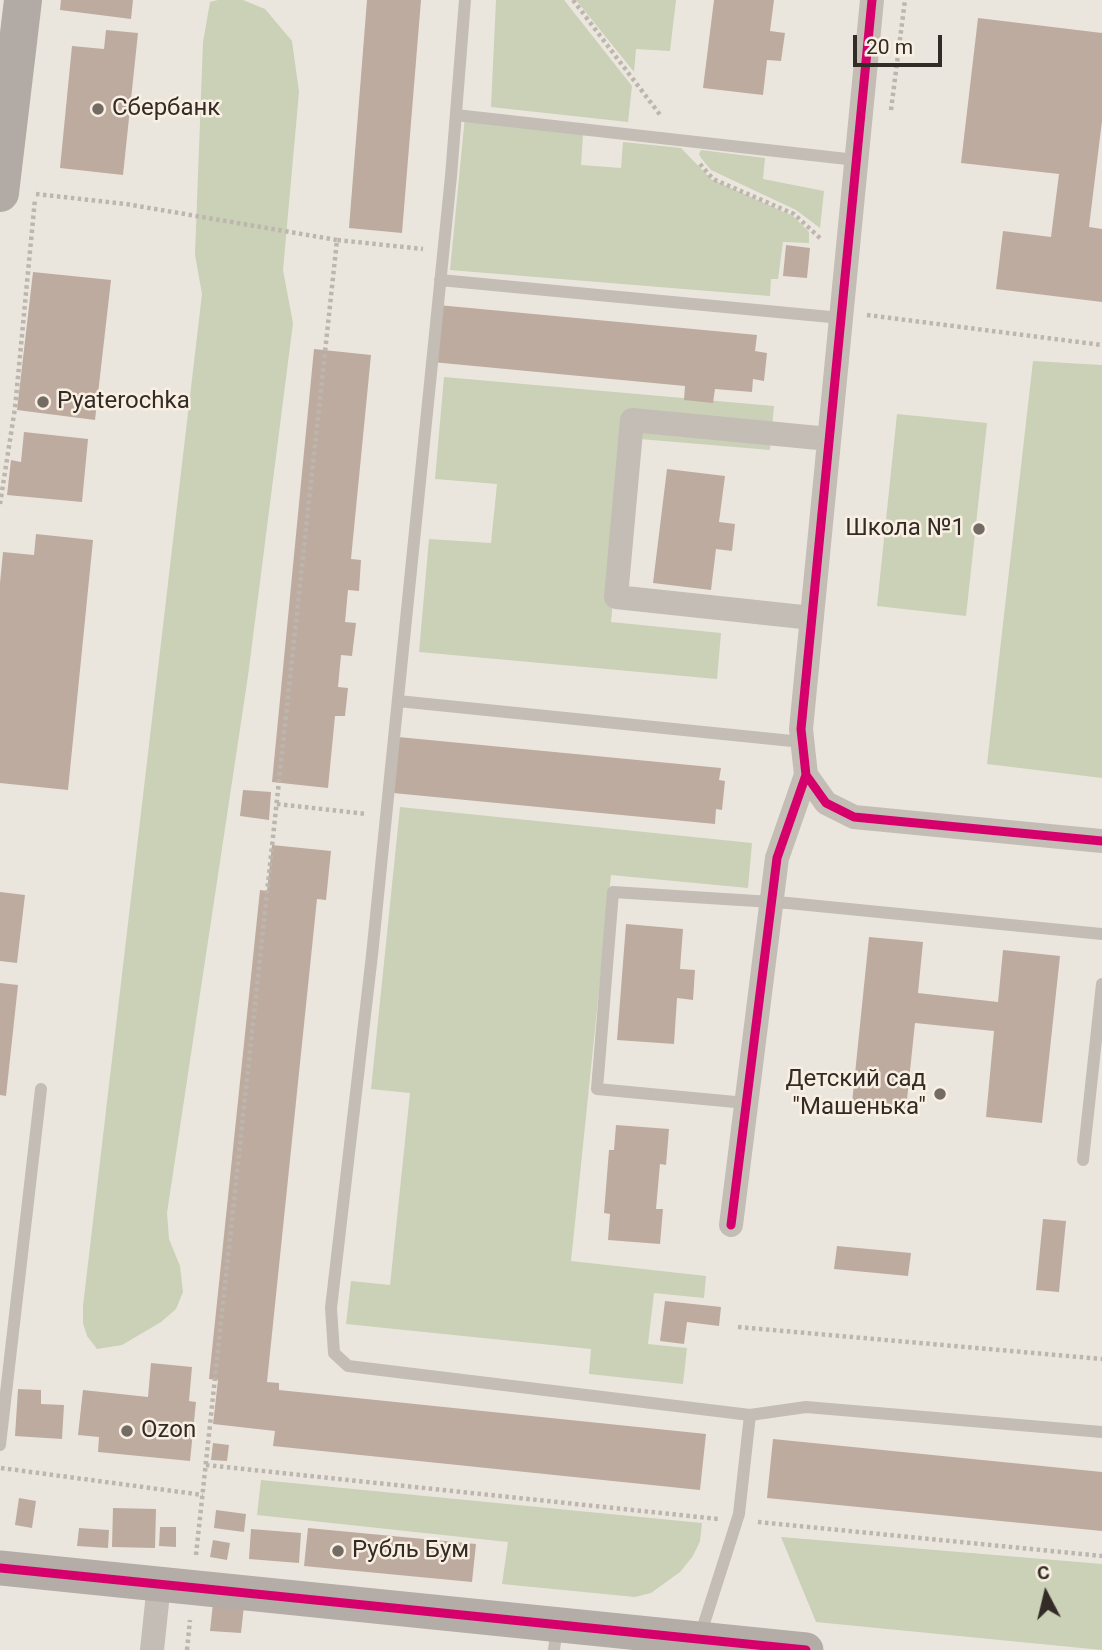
<!DOCTYPE html>
<meta charset="utf-8">
<style>
body{margin:0}
#map{position:relative;width:1102px;height:1650px;overflow:hidden;background:#ebe6dd;font-family:Roboto,sans-serif}
canvas{display:block}
.north{position:absolute;left:1011px;top:1559px;width:70px;height:70px;-webkit-text-stroke:5px #f9f0e3;paint-order:stroke;rotate:353deg;font-size:19px;font-weight:700;line-height:28px;text-align:center;color:#332b25}
.north::after{content:'';display:block;margin:auto;width:24px;height:32px;background:#332b25;clip-path:polygon(50% 0,100% 100%,50% 72%,0 100%)}
.scale{position:absolute;left:853px;top:35px;width:89px;height:32px;box-sizing:border-box;border:4px solid #332b25;border-top:0;padding-left:9px;font-size:21px;line-height:24px;white-space:nowrap;color:#332b25;-webkit-text-stroke:5px #f9f0e3;paint-order:stroke}
</style>
<div id="map">
<canvas width="1102" height="1650"></canvas>
<div class="north">С</div>
<div class="scale">20 m</div>
</div>
<script>
const ctx = document.querySelector('canvas').getContext('2d');
ctx.lineJoin = 'round';
function fill(path, color) { ctx.fillStyle = color; ctx.fill(path, 'evenodd'); }
const toPath = rows => new Path2D(rows.map(r => 'M' + r).join(''));
function strokePath(path, color, width, dash) { ctx.strokeStyle = color; ctx.lineWidth = width; ctx.lineCap = dash ? 'butt' : 'round'; ctx.setLineDash(dash || []); ctx.stroke(path); }
function label(font, color, halo, rows, align = 'center') {
  ctx.font = font + ' Roboto,sans-serif'; ctx.lineWidth = 5; ctx.setLineDash([]); ctx.textBaseline = 'middle'; ctx.strokeStyle = halo; ctx.fillStyle = color; for (const [text, x, y, turn = 0] of rows) {
    ctx.save(); ctx.translate(x, y); ctx.rotate((+turn || 0) * Math.PI / 180); ctx.textAlign = isNaN(turn) ? turn : align; if (halo) ctx.strokeText(text, 0, 0); ctx.fillText(text, 0, 0); ctx.restore();
  }
}
fill(toPath([
 [218,0,243,0,265,9,292,41,299,92,283,270,293,323,248,676,167,1213,169,1239,180,1266,183,1292,176,1309,161,1322,122,1345,97,1349,87,1336,83,1323,83,1306,202,294,195,255,203,42,210,2],
 [496,0,564,0,632,86,628,122,491,107],
 [576,0,676,0,670,51,636,49,634,72],
 [465,116,583,135,581,165,621,168,623,142,681,148,711,179,793,216,809,232,809,243,783,242,778,279,771,279,770,296,450,270],
 [701,150,765,158,763,179,824,191,820,228,796,210,711,170,701,158,699,154],
 [1033,361,1102,365,1102,778,987,764],
 [444,377,774,406,770,450,628,438,611,622,721,633,717,679,419,652,429,539,491,543,497,484,435,479],
 [897,414,987,423,966,616,877,606],
 [400,807,752,843,748,888,611,875,571,1261,706,1276,704,1298,654,1293,648,1344,687,1348,683,1384,589,1374,591,1349,346,1324,351,1281,390,1285,410,1093,371,1089],
 [261,1480,702,1523,700,1541,693,1556,680,1572,651,1593,635,1597,502,1584,508,1542,257,1515],
 [781,1537,1102,1564,1102,1650,816,1622]
]), '#cad1b6');
fill(toPath([
 [61,0,133,0,131,19,60,10],
 [367,0,421,0,402,233,349,228],
 [714,0,774,0,770,31,785,33,781,61,767,60,763,95,703,88],
 [978,18,1102,33,1102,121,1089,227,1102,229,1102,302,996,289,1003,231,1051,237,1059,174,961,163],
 [106,30,138,33,123,175,60,168,72,46,104,49],
 [786,245,810,248,807,278,783,276],
 [33,272,111,280,95,420,17,410],
 [438,305,757,335,755,351,767,353,764,381,753,379,752,392,715,389,713,403,684,400,685,386,432,362],
 [314,349,371,355,351,559,361,560,359,591,348,590,345,622,356,623,352,656,341,655,338,687,348,688,345,716,335,716,328,788,272,782],
 [24,432,88,439,82,502,7,495,11,460,21,462],
 [667,469,725,476,719,522,735,524,732,551,716,549,711,590,653,583],
 [36,534,93,540,68,790,0,783,0,583,3,552,34,555],
 [398,737,721,768,719,780,725,781,722,810,716,809,715,824,393,793],
 [243,790,271,792,269,820,240,816],
 [272,845,331,851,326,900,317,899,267,1382,279,1383,279,1390,706,1434,700,1490,273,1446,275,1431,213,1424,218,1380,209,1379,260,890,267,891],
 [0,892,25,895,17,963,0,961],
 [626,924,683,929,680,969,695,970,693,1000,677,998,674,1044,617,1040],
 [869,937,923,942,918,993,998,1002,1003,950,1060,956,1042,1123,986,1117,994,1031,915,1023,906,1109,852,1103],
 [0,983,18,985,6,1096,0,1095],
 [616,1125,669,1129,666,1165,660,1164,656,1209,663,1209,660,1244,608,1240,610,1214,604,1213,609,1150,614,1150],
 [1043,1219,1066,1221,1059,1292,1036,1290],
 [837,1246,911,1253,908,1276,834,1269],
 [665,1301,721,1307,719,1326,687,1322,684,1344,660,1341],
 [151,1363,192,1367,189,1401,196,1402,190,1461,98,1452,99,1437,78,1435,83,1390,148,1397],
 [18,1389,41,1390,41,1404,64,1405,62,1439,15,1436],
 [773,1439,1102,1472,1102,1531,767,1498],
 [213,1443,229,1445,227,1461,211,1460],
 [19,1498,36,1501,32,1528,15,1525],
 [113,1508,156,1509,155,1548,112,1547],
 [216,1510,246,1514,244,1532,214,1528],
 [160,1527,176,1527,176,1547,159,1546],
 [79,1528,109,1530,108,1548,77,1546],
 [308,1528,476,1544,472,1582,304,1566],
 [251,1529,301,1533,299,1563,249,1559],
 [213,1540,230,1543,227,1560,210,1557],
 [213,1603,244,1606,241,1633,210,1631]
]), '#beab9f');
strokePath(toPath([
 [573,0,661,116],
 [891,110,905,0],
 [700,164,713,179,794,214,821,239],
 [36,194,126,204,337,240],
 [867,315,1102,345],
 [0,504,15,408,35,199],
 [277,804,367,814],
 [738,1327,1102,1359],
 [206,1465,718,1519],
 [1,1468,203,1495],
 [758,1522,1102,1556],
 [196,1555,337,240,423,249],
 [187,1650,190,1620]
]), '#bcb6af', 4.5, [3.5, 3.5]);
strokePath(toPath([
 [465,0,451,176,372,955,331,1308,334,1353,348,1366,750,1415,806,1407,1102,1432],
 [456,115,856,160],
 [440,280,841,318],
 [398,701,802,742],
 [746,1103,597,1089,613,892,788,903,1102,934],
 [1083,1160,1102,984],
 [0,1445,41,1089],
 [700,1636,739,1514,750,1415],
 [554,1650,557,1626]
]), '#c3bdb6', 12);
strokePath(toPath([
 [872,0,801,729,806,775,826,803,854,817,1102,841],
 [812,618,616,597,632,420,829,439],
 [731,1225,777,858,806,775],
 [152,1650,159,1584]
]), '#c3bdb6', 24);
strokePath(toPath([
 [0,1568,806,1650]
]), '#b4ada7', 35);
strokePath(toPath([
 [0,193,23,0]
]), '#b2aba5', 38);
strokePath(toPath([
 [872,0,801,729,806,775,826,803,854,817,1102,841],
 [731,1225,777,858,806,775],
 [0,1568,806,1650]
]), '#d6006c', 9);
for (const [x, y, r, color] of [
 [98,109,7,"#736c65"],
 [43,402,7,"#736c65"],
 [979,529,7,"#736c65"],
 [940,1094,7,"#736c65"],
 [127,1431,7,"#736c65"],
 [338,1551,7,"#736c65"]
]) { const dot = new Path2D(); dot.arc(x, y, r, 0, 2 * Math.PI); ctx.fillStyle = color; ctx.fill(dot); strokePath(dot, '#f9f0e3', 2.5); }
label('24px', '#332b25', '#f9f0e3', [
 ["Сбербанк",112,109],
 ["Pyaterochka",57,402],
 ["Школа №1",965,529,"right"],
 ["Детский сад",926,1080,"right"],
 ["\"Машенька\"",926,1108,"right"],
 ["Ozon",141,1431],
 ["Рубль Бум",352,1551]
], 'left');
</script>
